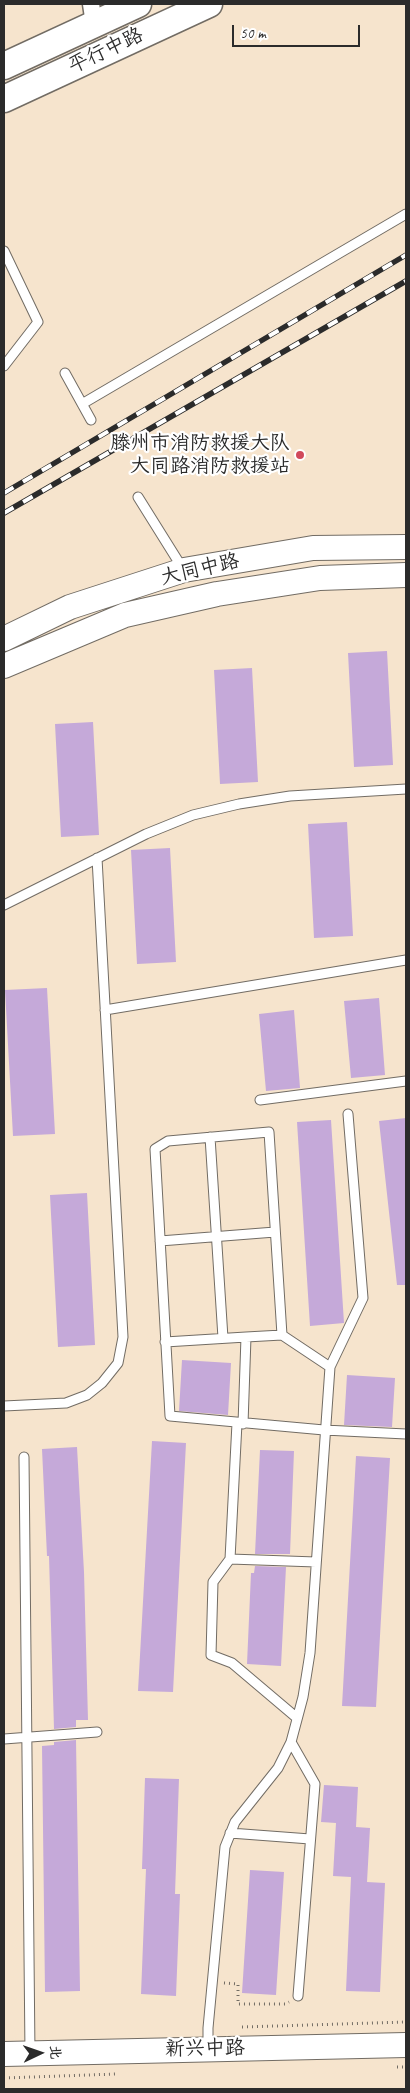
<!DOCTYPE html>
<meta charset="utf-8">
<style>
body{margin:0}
#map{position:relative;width:410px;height:2093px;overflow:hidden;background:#f6e4cd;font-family:Caveat,"LXGW WenKai TC",sans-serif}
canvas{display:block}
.frame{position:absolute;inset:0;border:5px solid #2b2b2b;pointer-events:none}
.north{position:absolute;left:15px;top:2028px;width:50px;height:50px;-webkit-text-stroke:4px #fff;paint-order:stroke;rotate:87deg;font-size:14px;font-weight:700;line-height:20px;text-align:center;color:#2b2b2b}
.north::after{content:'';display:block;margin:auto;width:18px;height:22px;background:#2b2b2b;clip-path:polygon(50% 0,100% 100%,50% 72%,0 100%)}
.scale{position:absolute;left:232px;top:25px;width:128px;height:22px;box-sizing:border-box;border:2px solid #2b2b2b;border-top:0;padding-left:6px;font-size:15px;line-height:18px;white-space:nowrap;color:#2b2b2b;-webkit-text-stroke:4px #fff;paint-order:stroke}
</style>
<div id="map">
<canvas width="410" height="2093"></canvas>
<div class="frame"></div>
<div class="north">北</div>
<div class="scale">50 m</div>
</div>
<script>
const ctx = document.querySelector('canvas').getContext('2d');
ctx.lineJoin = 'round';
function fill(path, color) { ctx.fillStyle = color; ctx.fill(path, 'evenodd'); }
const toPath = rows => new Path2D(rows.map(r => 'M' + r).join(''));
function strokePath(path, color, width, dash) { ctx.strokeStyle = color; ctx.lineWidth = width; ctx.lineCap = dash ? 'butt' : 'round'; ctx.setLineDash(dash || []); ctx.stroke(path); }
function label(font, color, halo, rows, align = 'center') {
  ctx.font = font + ' Caveat,"LXGW WenKai TC",sans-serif'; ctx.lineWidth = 4.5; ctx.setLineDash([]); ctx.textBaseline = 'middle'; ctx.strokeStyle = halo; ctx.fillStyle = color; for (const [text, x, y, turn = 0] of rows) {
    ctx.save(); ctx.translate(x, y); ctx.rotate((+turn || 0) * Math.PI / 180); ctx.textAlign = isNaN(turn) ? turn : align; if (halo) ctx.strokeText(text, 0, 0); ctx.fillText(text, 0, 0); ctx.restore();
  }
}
fill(toPath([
 [387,651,393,765,354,767,348,653],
 [252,668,258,782,220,784,214,670],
 [93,722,99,835,61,837,55,724],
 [347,822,353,936,314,938,308,824],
 [170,848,176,962,137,964,131,850],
 [47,988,55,1134,13,1136,5,990],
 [379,998,385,1075,351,1078,344,1001],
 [294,1010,300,1088,266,1091,259,1014],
 [406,1118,406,1285,397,1285,379,1121],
 [331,1120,344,1323,310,1326,297,1122],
 [87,1193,95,1345,58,1347,50,1195],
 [182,1360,231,1363,228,1415,179,1411],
 [347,1375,395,1378,392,1427,344,1425],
 [152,1441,186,1443,173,1692,138,1691],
 [77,1447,84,1572,88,1720,76,1720,76,1727,54,1729,49,1556,47,1556,42,1449],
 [260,1450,294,1451,290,1554,255,1554],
 [356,1456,390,1458,376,1707,342,1706],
 [255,1566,286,1567,281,1666,247,1664,251,1573,254,1573],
 [76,1740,80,1991,45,1992,42,1746,54,1745,54,1742],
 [145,1778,179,1779,175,1894,180,1894,176,1996,141,1994,146,1869,142,1869],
 [324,1785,358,1787,356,1827,370,1828,367,1882,385,1883,380,1992,346,1991,351,1877,333,1876,336,1823,321,1822],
 [250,1870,284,1872,276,1995,242,1993]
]), '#c5a9d9');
const service = toPath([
 [4,251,38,322,4,366],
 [65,373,91,420],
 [82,404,406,214],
 [138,497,183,569],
 [4,905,146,834,193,815,239,804,290,796,406,789],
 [105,1010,406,960],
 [260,1100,406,1081],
 [210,1137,223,1338],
 [160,1241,275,1232],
 [282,1335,269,1132,168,1141,155,1149,170,1416,324,1430,406,1434],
 [165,1342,246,1337],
 [4,1406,66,1403,87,1395,102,1383,118,1363,123,1337,97,858],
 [237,1423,230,1559,213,1582,211,1655,232,1663,297,1718],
 [243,1424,246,1337,282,1335,330,1367],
 [24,1457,30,2053],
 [230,1559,316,1562],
 [4,1739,97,1732],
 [291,1742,315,1784,298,1996],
 [230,1833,310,1839],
 [208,2049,208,2028,225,1847,235,1822,278,1768,291,1742,303,1697,310,1653,330,1367,363,1298,348,1114]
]);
const minor = toPath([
 [91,4,94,24]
]);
const secondary = toPath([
 [4,639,70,607,184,570,313,548,406,547],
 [4,666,125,615,217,594,320,578,406,575],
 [4,2054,406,2045]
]);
const primary = toPath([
 [4,66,138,4],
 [4,99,209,4]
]);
strokePath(service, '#726c64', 11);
strokePath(minor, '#726c64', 19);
strokePath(secondary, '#726c64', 26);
strokePath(primary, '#726c64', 29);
strokePath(toPath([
 [224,1983,238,1984,238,2004,285,2004,289,2002],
 [242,2027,406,2022],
 [397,2067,406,2067],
 [4,2078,116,2074]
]), '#726c64', 3, [1, 4]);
strokePath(service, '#fff', 9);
strokePath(minor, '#fff', 16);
strokePath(secondary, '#fff', 24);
strokePath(primary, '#fff', 26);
const rail = toPath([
 [4,493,406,255],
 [4,513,406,281]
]);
strokePath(rail, '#2b2b2b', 5.5);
strokePath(rail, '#fff', 4, [11]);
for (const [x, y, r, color] of [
 [300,455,5,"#d1495b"]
]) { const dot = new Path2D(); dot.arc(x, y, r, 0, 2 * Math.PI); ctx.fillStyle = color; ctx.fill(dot); strokePath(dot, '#fff', 2); }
label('20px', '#2b2b2b', '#fff', [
 ["平行中路",106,51,-25],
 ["大同中路",200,570,-13],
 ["新兴中路",205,2049,-1]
]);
label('20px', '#2b2b2b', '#fff', [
 ["滕州市消防救援大队",290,444],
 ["大同路消防救援站",290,467]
], 'right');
</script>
